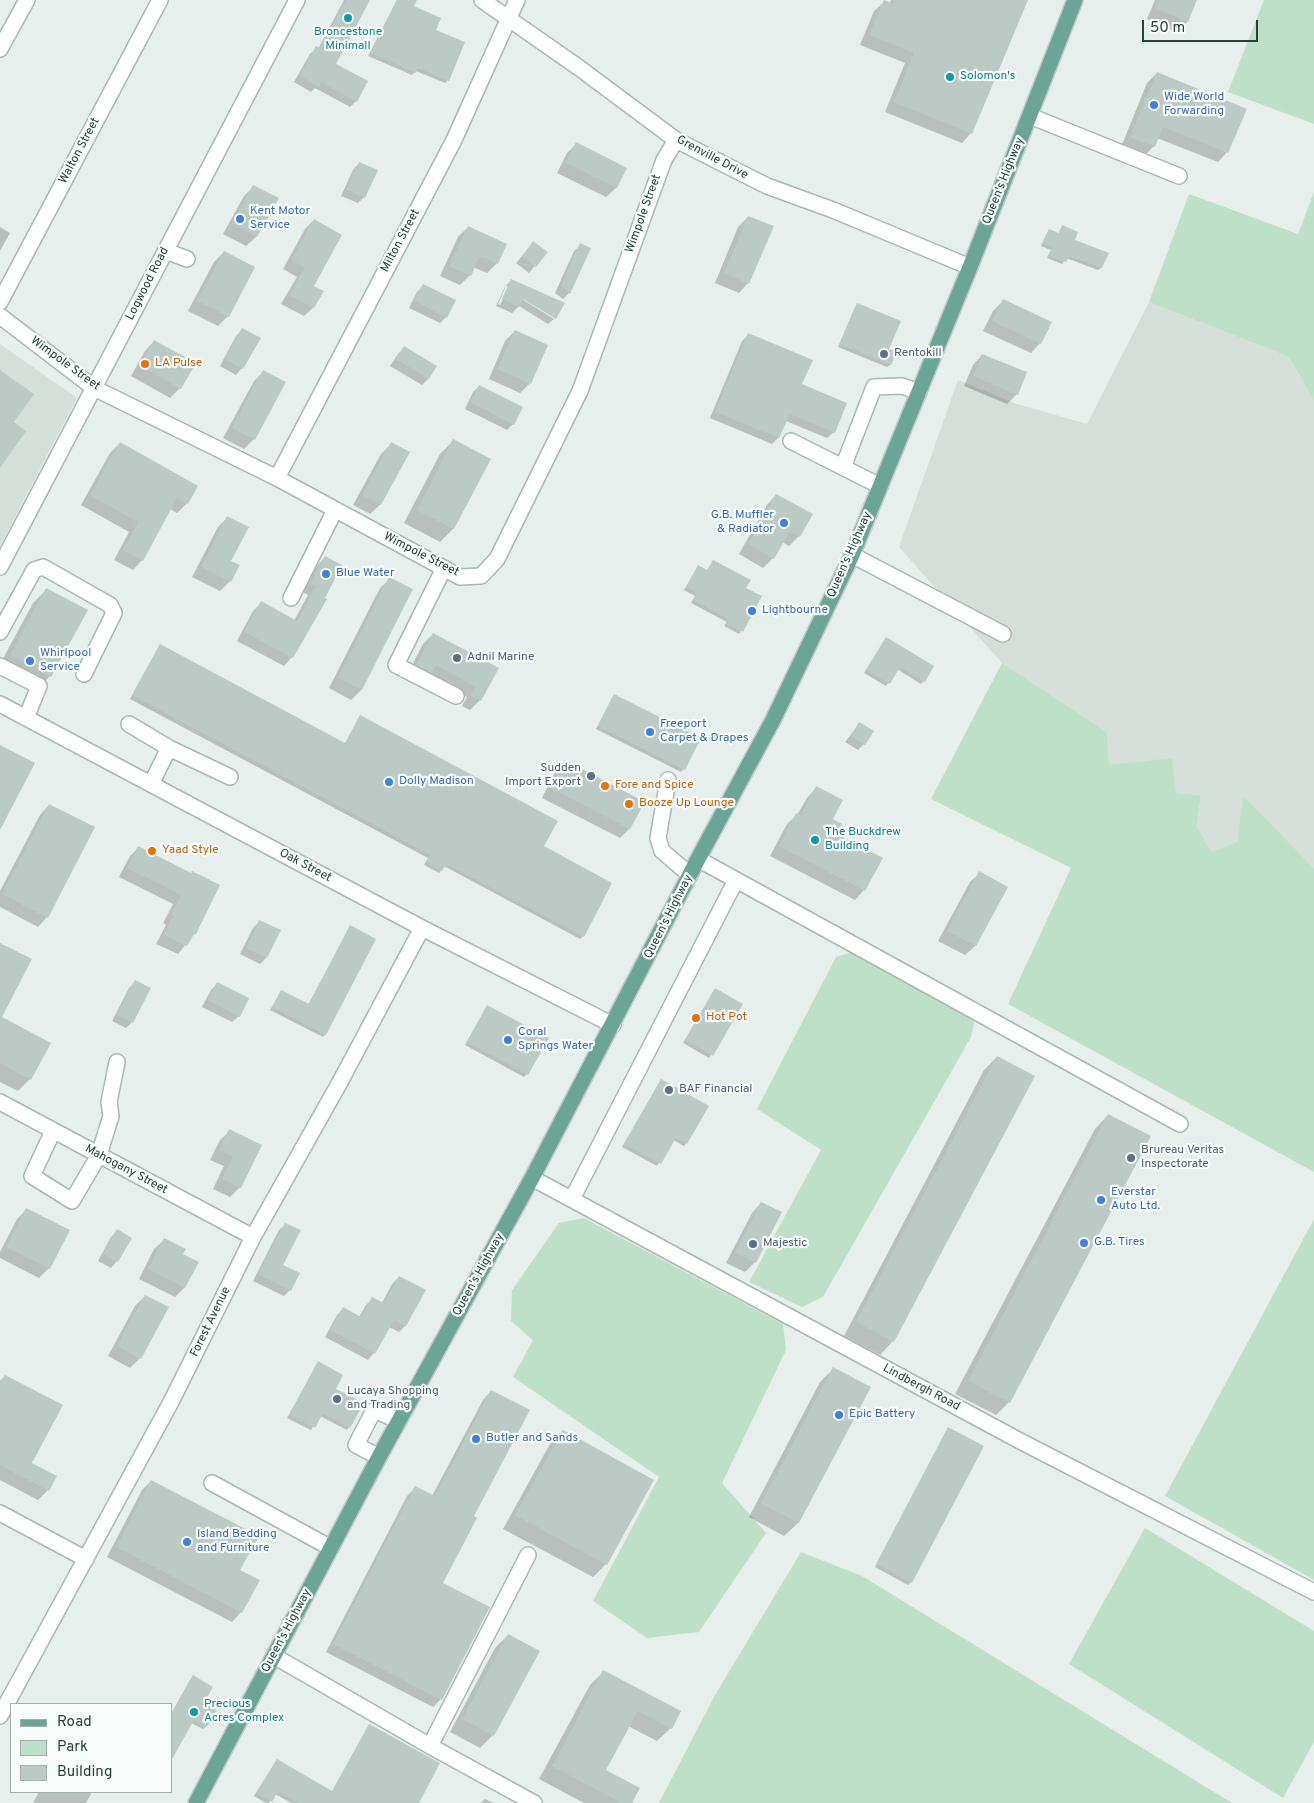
<!DOCTYPE html>
<style>
body{margin:0}
#map{position:relative;width:1314px;height:1803px;overflow:hidden;background:#e6efeb;font-family:Overpass,sans-serif}
canvas{display:block}
.legend{position:absolute;left:10px;top:1703px;width:162px;height:90px;box-sizing:border-box;background:#f7fbf9;border:1px solid #a3b1ad;margin:0;padding:6px 9px;list-style:none;font-size:15px;color:#24423a}
.legend li{display:flex;align-items:center;gap:10px;height:25px}
.legend b{width:25px;border:1px solid #a3b1ad}
.scale{position:absolute;left:1142px;top:20px;width:116px;height:22px;box-sizing:border-box;border:2px solid #24423a;border-top:0;padding-left:6px;font-size:15px;line-height:18px;white-space:nowrap;color:#24423a;-webkit-text-stroke:4px #f7fbf9;paint-order:stroke}
</style>
<div id="map">
<canvas width="1314" height="1803"></canvas>
<ul class="legend">
<li><b style="height:6px;background:#6aa596"></b>Road</li>
<li><b style="height:14px;background:#bfe0c8"></b>Park</li>
<li><b style="height:14px;background:#bbcac4"></b>Building</li>
</ul>
<div class="scale">50 m</div>
</div>
<script>
const ctx = document.querySelector('canvas').getContext('2d');
ctx.lineJoin = 'round';
function fill(path, color) { ctx.fillStyle = color; ctx.fill(path, 'evenodd'); }
const toPath = rows => new Path2D(rows.map(r => 'M' + r).join(''));
function strokePath(path, color, width, dash) { ctx.strokeStyle = color; ctx.lineWidth = width; ctx.lineCap = dash ? 'butt' : 'round'; ctx.setLineDash(dash || []); ctx.stroke(path); }
function label(font, color, halo, rows, align = 'center') {
  ctx.font = font + ' Overpass,sans-serif'; ctx.lineWidth = 4.5; ctx.setLineDash([]); ctx.textBaseline = 'middle'; ctx.strokeStyle = halo; ctx.fillStyle = color; for (const [text, x, y, turn = 0] of rows) {
    ctx.save(); ctx.translate(x, y); ctx.rotate((+turn || 0) * Math.PI / 180); ctx.textAlign = isNaN(turn) ? turn : align; if (halo) ctx.strokeText(text, 0, 0); ctx.fillText(text, 0, 0); ctx.restore();
  }
}
fill(toPath([
 [1149,302,1289,357,1314,401,1314,868,1243,797,1237,842,1211,853,1197,826,1201,795,1176,793,1109,765,1107,732,1002,663,899,547,958,380,1014,403,1087,424],
 [0,344,77,398,0,546]
]), '#d4dfda');
fill(toPath([
 [1264,0,1314,0,1314,124,1228,92],
 [1314,192,1314,401,1289,357,1149,302,1189,194,1298,234],
 [1002,663,1107,732,1109,765,1172,758,1176,793,1201,795,1197,826,1211,852,1237,842,1243,796,1314,868,1314,1172,1008,1004,1071,868,931,799],
 [852,952,961,1009,974,1022,971,1037,823,1297,802,1307,749,1282,821,1150,757,1109,836,957],
 [584,1218,783,1324,786,1350,722,1483,766,1533,699,1632,647,1638,593,1601,659,1477,513,1377,533,1340,511,1321,512,1290,559,1223],
 [1314,1219,1314,1580,1165,1496],
 [1145,1528,1314,1631,1314,1742,1283,1798,1069,1664],
 [801,1552,862,1576,1232,1803,659,1803,715,1695]
]), '#bfe0c8');
fill(toPath([
 [344,0,368,0,335,64,356,101,350,107,315,88,311,92,294,82,310,54,317,48,318,49],
 [397,0,415,0,412,7,434,31,448,80,445,83,416,71,412,75,368,56],
 [891,0,1027,0,971,133,962,143,885,112,905,63,860,45,874,11,884,2,889,4],
 [1155,0,1196,0,1187,22,1177,32,1147,19],
 [1157,73,1227,152,1218,162,1157,138,1154,146,1144,156,1121,147,1147,83],
 [577,143,625,168,616,188,606,197,557,173,567,153],
 [359,163,364,197,358,203,341,196,353,170],
 [254,186,277,199,256,237,246,246,223,234,244,196],
 [748,217,748,283,739,293,715,283,738,227],
 [314,220,313,308,304,316,281,304,297,277,283,269,305,229],
 [0,227,10,233,0,251],
 [468,227,497,263,487,273,473,267,470,275,460,285,440,276,458,237],
 [1062,227,1101,268,1098,270,1066,258,1062,264,1047,258,1051,250,1041,246,1047,233,1049,230,1058,234],
 [533,243,546,252,529,273,516,263],
 [581,245,569,293,563,299,555,293,574,251],
 [224,252,254,268,228,316,218,326,188,311,214,262],
 [511,280,517,296,554,319,548,324,519,306,512,313,496,306,505,287],
 [506,286,509,286,500,305,498,304],
 [423,286,446,317,440,323,409,308,417,292],
 [1003,301,1040,343,1031,353,983,331,993,311],
 [857,305,888,349,890,365,887,367,838,347,855,307],
 [243,329,259,338,242,368,236,375,220,366,236,336],
 [515,331,530,383,520,393,489,379,505,341],
 [749,334,801,385,834,432,827,438,786,421,778,438,772,444,710,418,742,341],
 [154,341,180,388,170,398,131,376,145,351],
 [404,347,428,379,422,385,390,366,398,354],
 [982,355,1017,394,1007,404,964,386,973,365],
 [264,371,254,439,244,449,223,438,254,381],
 [480,386,513,424,507,430,465,409,473,392],
 [453,441,453,529,440,542,404,523,440,454],
 [120,443,196,486,187,503,177,513,170,509,142,560,133,570,114,560,129,532,81,505,110,453],
 [391,444,408,453,380,505,370,514,353,505,381,454],
 [776,495,799,536,789,546,782,542,773,558,763,568,739,554,767,505],
 [228,517,230,581,220,591,192,577,218,527],
 [325,557,341,566,292,657,284,666,237,641,253,611,261,603,294,621,308,595,303,592,317,566],
 [713,561,744,588,761,597,739,634,724,626,727,622,691,603,695,596,684,590,698,566,707,571],
 [390,579,412,590,361,690,351,700,329,688,380,588],
 [47,589,50,676,37,689,0,664,33,603],
 [433,634,497,669,480,700,470,710,462,706,467,697,427,676,407,675,423,644],
 [886,638,924,681,921,684,897,669,886,686,864,673],
 [160,645,345,744,360,717,542,847,583,936,580,939,444,866,439,873,424,865,428,858,130,699],
 [612,698,684,769,681,772,596,729],
 [859,724,864,744,858,750,845,742],
 [565,762,629,829,620,838,542,798,555,772],
 [816,788,831,819,835,835,864,890,855,900,770,856,787,824,797,815,807,798],
 [49,805,47,917,38,927,0,907,0,891,40,815],
 [138,848,191,875,194,934,178,954,156,944,166,925,163,923,173,904,119,877,130,856],
 [980,873,1007,887,975,946,965,955,938,941,970,882],
 [260,921,279,931,266,958,260,964,240,954,253,928],
 [350,927,325,1035,323,1037,270,1010,281,992,308,1005],
 [0,944,1,1018,30,1079,18,1091,0,1082],
 [135,982,132,1022,126,1028,112,1021,129,988],
 [218,983,239,1016,232,1022,202,1007,211,990],
 [713,992,742,1004,709,1058,683,1043],
 [487,1006,527,1074,524,1077,465,1045],
 [997,1057,893,1341,880,1355,844,1336,984,1070],
 [661,1080,686,1143,684,1146,673,1140,657,1166,622,1147],
 [1108,1115,1009,1402,996,1415,955,1394,1095,1129],
 [230,1131,240,1187,230,1197,213,1189,224,1166,210,1160,220,1140],
 [761,1203,755,1262,745,1272,726,1263,752,1213],
 [26,1210,49,1268,39,1278,0,1258,0,1252,17,1219],
 [286,1224,281,1265,290,1290,284,1296,253,1281,279,1230],
 [117,1231,117,1261,111,1268,98,1261,111,1237],
 [164,1240,182,1255,184,1288,175,1297,139,1279,154,1249],
 [399,1277,424,1291,405,1326,399,1332,389,1327,374,1353,368,1360,325,1337,337,1315,343,1309,359,1317,366,1305,373,1298,382,1303,392,1284],
 [145,1296,140,1358,130,1368,108,1356,135,1306],
 [318,1363,335,1389,349,1427,347,1430,320,1416,311,1430,287,1418],
 [833,1369,869,1388,798,1523,784,1536,749,1517,820,1382],
 [5,1376,30,1464,48,1490,38,1500,0,1480,0,1381],
 [491,1391,473,1517,442,1584,441,1699,433,1707,326,1652,407,1496,416,1487,432,1496,483,1400],
 [563,1431,606,1564,593,1577,503,1529,550,1444],
 [946,1432,911,1582,908,1585,875,1567],
 [151,1481,241,1612,232,1622,107,1557,142,1490],
 [508,1635,493,1735,480,1748,450,1732,495,1648],
 [603,1672,671,1728,657,1741,628,1726,605,1770,630,1803,584,1803,539,1779,590,1685],
 [190,1680,203,1703,206,1726,203,1729,191,1723,171,1747,171,1714],
 [369,1726,417,1803,291,1803,275,1794,269,1803,266,1803,254,1796,277,1760,332,1792],
 [39,1792,92,1792,86,1803,33,1803],
 [485,1799,493,1803,481,1803]
]), '#0003');
fill(toPath([
 [346,0,370,0,336,64,368,81,357,102,321,82,319,87,300,76,316,46,320,48],
 [397,0,417,0,414,6,441,18,436,30,465,42,449,81,418,68,416,73,370,53],
 [884,0,894,4,895,0,1028,0,972,134,894,102,914,53,869,35],
 [1160,0,1197,0,1188,22,1156,9],
 [1157,72,1247,109,1228,153,1163,127,1155,147,1130,137],
 [576,142,627,168,617,188,566,163],
 [359,162,378,170,365,198,346,189],
 [253,185,279,198,257,237,232,224],
 [748,216,774,226,749,284,724,273],
 [314,219,342,235,314,286,324,291,314,308,289,295,305,267,291,260],
 [1062,225,1078,232,1075,240,1109,253,1102,268,1069,256,1066,262,1049,256,1053,247,1043,243,1049,229,1059,233],
 [468,226,507,244,498,264,480,256,471,276,449,266],
 [533,241,548,252,536,267,522,257],
 [580,243,591,248,570,294,561,286],
 [224,251,255,267,229,317,197,301],
 [511,279,565,303,556,319,523,299,519,307,502,299],
 [423,284,456,300,447,318,414,301],
 [1003,299,1052,322,1041,344,992,321],
 [857,303,901,321,889,349,897,352,891,365,840,344],
 [242,328,261,338,243,369,225,359],
 [515,330,548,345,531,384,497,369],
 [748,333,813,360,802,384,847,403,835,433,790,414,779,438,715,412],
 [154,340,196,363,181,389,140,366],
 [404,346,437,366,429,379,396,359],
 [982,354,1027,372,1018,395,973,376],
 [0,370,34,394,14,422,26,431,0,468],
 [263,370,286,382,255,440,232,428],
 [479,385,523,407,514,425,470,402],
 [453,439,491,459,454,529,417,510],
 [120,442,198,486,188,504,177,498,143,561,123,550,138,522,90,495],
 [391,442,410,452,381,505,362,495],
 [776,494,813,514,800,537,790,531,774,559,748,544],
 [227,516,249,527,231,561,240,565,231,582,201,567],
 [325,556,342,565,325,598,327,599,293,658,244,632,261,601,297,621,316,586,310,583],
 [713,560,751,580,746,588,762,596,743,632,726,623,728,619,693,600,697,593,686,587,698,565,707,570],
 [389,577,413,589,362,690,338,678],
 [46,588,88,610,51,677,10,655],
 [433,633,499,668,481,701,471,696,476,687,436,665,432,673,416,665],
 [886,637,934,666,925,682,900,667,890,684,866,670],
 [160,644,345,743,360,715,558,821,544,846,612,883,584,937,446,864,442,871,426,862,430,855,132,695],
 [614,694,701,738,685,770,598,726],
 [859,722,874,731,865,745,851,736],
 [0,745,35,763,0,830],
 [565,760,645,802,630,829,550,788],
 [816,786,843,800,833,819,842,824,837,834,883,858,865,891,779,846,796,813,801,815],
 [49,804,95,827,48,918,2,894],
 [138,846,191,873,192,871,220,885,196,934,194,934,187,946,164,935,173,916,171,915,181,895,127,868],
 [979,871,1008,887,976,946,947,931],
 [259,920,281,930,267,958,246,948],
 [350,925,376,939,326,1035,272,1007,281,990,309,1004],
 [0,943,32,959,2,1017,51,1043,31,1080,0,1063],
 [135,980,151,988,133,1023,117,1015],
 [217,982,249,998,240,1017,208,1000],
 [715,988,743,1004,713,1056,685,1040],
 [487,1005,549,1038,528,1075,467,1042],
 [997,1056,1035,1076,894,1342,856,1322],
 [661,1079,709,1106,687,1144,676,1138,661,1164,624,1144],
 [1108,1114,1151,1136,1010,1403,968,1381],
 [229,1129,262,1145,241,1188,222,1179,233,1156,219,1150],
 [761,1202,782,1212,756,1263,735,1253],
 [26,1208,70,1230,50,1269,6,1247],
 [285,1223,301,1230,283,1265,300,1273,291,1291,258,1274],
 [117,1229,132,1238,118,1262,103,1254],
 [164,1238,186,1249,183,1254,199,1262,185,1288,148,1269],
 [399,1276,426,1290,406,1326,394,1320,375,1354,330,1330,343,1307,361,1317,372,1297,384,1303],
 [145,1295,169,1307,141,1359,117,1346],
 [318,1361,343,1375,336,1389,364,1403,350,1428,323,1413,315,1428,289,1415],
 [833,1367,871,1387,799,1523,761,1504],
 [5,1375,63,1405,32,1463,57,1476,49,1491,0,1465,0,1384],
 [491,1390,530,1410,474,1516,477,1518,443,1583,490,1607,442,1700,333,1644,415,1486,435,1496],
 [948,1427,984,1446,912,1583,876,1564],
 [563,1430,654,1480,607,1565,515,1515],
 [151,1480,259,1536,240,1570,260,1580,242,1613,116,1547],
 [508,1634,540,1651,494,1736,462,1719],
 [603,1670,681,1711,672,1729,638,1711,606,1770,640,1788,632,1803,622,1803,552,1766],
 [193,1675,213,1687,204,1703,217,1710,207,1727,194,1720,171,1761,171,1714],
 [369,1724,440,1763,419,1803,298,1803,278,1791,272,1802,256,1793,277,1759,332,1791]
]), '#bbcac4');
const minor = toPath([
 [482,0,578,67,676,140,767,186,833,210,970,267],
 [0,49,27,0],
 [1030,116,1179,176],
 [166,251,187,259],
 [0,302,160,0],
 [0,316,94,388,277,478,460,577,481,576,497,559,580,391,664,160,676,140],
 [791,441,880,486],
 [843,467,874,387,902,386,919,392],
 [277,478,454,140,517,0],
 [852,555,1003,634],
 [0,567,297,0],
 [444,568,396,665,456,696],
 [291,598,335,510],
 [0,632,34,570,43,567,110,605,114,613,84,674],
 [0,666,39,686,26,718],
 [0,704,422,928,613,1025],
 [129,724,169,748,230,777],
 [668,780,658,838,662,851,690,875],
 [151,784,169,748],
 [698,859,1180,1124],
 [0,1102,253,1237],
 [53,1131,32,1176,72,1201,99,1155,111,1116,109,1102,117,1062],
 [532,1178,1020,1441,1314,1592],
 [572,1199,736,880],
 [379,1457,356,1445,374,1410,399,1421],
 [212,1483,331,1548],
 [0,1513,86,1559],
 [274,1656,430,1746,534,1803],
 [0,1716,171,1402,253,1237,340,1082,422,928],
 [430,1746,528,1555]
]);
const major = toPath([
 [196,1803,379,1457,532,1178,698,859,773,720,852,555,970,267,1075,0]
]);
strokePath(minor, '#a8b8b2', 18);
strokePath(major, '#c2cac8', 18);
strokePath(minor, '#fff', 15);
strokePath(major, '#6aa596', 15);
for (const [x, y, r, color] of [
 [348,18,5,"#0f9aa8"],
 [950,77,5,"#0f9aa8"],
 [1154,105,5,"#3f7fe0"],
 [240,219,5,"#3f7fe0"],
 [884,354,5,"#5c6f8a"],
 [145,364,5,"#e8710a"],
 [784,523,5,"#3f7fe0"],
 [326,574,5,"#3f7fe0"],
 [752,611,5,"#3f7fe0"],
 [457,658,5,"#5c6f8a"],
 [30,661,5,"#3f7fe0"],
 [650,732,5,"#3f7fe0"],
 [591,776,5,"#5c6f8a"],
 [389,782,5,"#3f7fe0"],
 [605,786,5,"#e8710a"],
 [629,804,5,"#e8710a"],
 [815,840,5,"#0f9aa8"],
 [152,851,5,"#e8710a"],
 [696,1018,5,"#e8710a"],
 [508,1040,5,"#3f7fe0"],
 [669,1090,5,"#5c6f8a"],
 [1131,1158,5,"#5c6f8a"],
 [1101,1200,5,"#3f7fe0"],
 [1084,1243,5,"#3f7fe0"],
 [753,1244,5,"#5c6f8a"],
 [337,1399,5,"#5c6f8a"],
 [839,1415,5,"#3f7fe0"],
 [476,1439,5,"#3f7fe0"],
 [187,1542,5,"#3f7fe0"],
 [194,1712,5,"#0f9aa8"]
]) { const dot = new Path2D(); dot.arc(x, y, r, 0, 2 * Math.PI); ctx.fillStyle = color; ctx.fill(dot); strokePath(dot, '#f7fbf9', 2); }
label('12px', '#0d838f', '#f7fbf9', [
 ["Broncestone",348,33,"center"],
 ["Minimall",348,47,"center"],
 ["Solomon's",960,77],
 ["The Buckdrew",825,833],
 ["Building",825,847],
 ["Precious",204,1705],
 ["Acres Complex",204,1719]
], 'left');
label('12px', '#366cbe', '#f7fbf9', [
 ["Wide World",1164,98],
 ["Forwarding",1164,112],
 ["Kent Motor",250,212],
 ["Service",250,226],
 ["G.B. Muffler",774,516,"right"],
 ["& Radiator",774,530,"right"],
 ["Blue Water",336,574],
 ["Lightbourne",762,611],
 ["Whirlpool",40,654],
 ["Service",40,668],
 ["Freeport",660,725],
 ["Carpet & Drapes",660,739],
 ["Dolly Madison",399,782],
 ["Coral",518,1033],
 ["Springs Water",518,1047],
 ["Everstar",1111,1193],
 ["Auto Ltd.",1111,1207],
 ["G.B. Tires",1094,1243],
 ["Epic Battery",849,1415],
 ["Butler and Sands",486,1439],
 ["Island Bedding",197,1535],
 ["and Furniture",197,1549]
], 'left');
label('12px', '#24423a', '#f7fbf9', [
 ["Walton Street",80,151,-62],
 ["Grenville Drive",712,158,28],
 ["Queen's Highway",1004,181,-68],
 ["Wimpole Street",644,214,-70],
 ["Milton Street",401,241,-62],
 ["Logwood Road",148,284,-63],
 ["Wimpole Street",65,364,36],
 ["Wimpole Street",421,555,27],
 ["Queen's Highway",850,555,-66],
 ["Oak Street",305,866,28],
 ["Queen's Highway",669,917,-63],
 ["Mahogany Street",126,1170,28],
 ["Queen's Highway",479,1275,-61],
 ["Forest Avenue",211,1322,-64],
 ["Lindbergh Road",921,1388,28],
 ["Queen's Highway",287,1631,-62]
]);
label('12px', '#4e5e75', '#f7fbf9', [
 ["Rentokill",894,354],
 ["Adnil Marine",467,658],
 ["Sudden",581,769,"right"],
 ["Import Export",581,783,"right"],
 ["BAF Financial",679,1090],
 ["Brureau Veritas",1141,1151],
 ["Inspectorate",1141,1165],
 ["Majestic",763,1244],
 ["Lucaya Shopping",347,1392],
 ["and Trading",347,1406]
], 'left');
label('12px', '#c56008', '#f7fbf9', [
 ["LA Pulse",155,364],
 ["Fore and Spice",615,786],
 ["Booze Up Lounge",639,804],
 ["Yaad Style",162,851],
 ["Hot Pot",706,1018]
], 'left');
</script>
